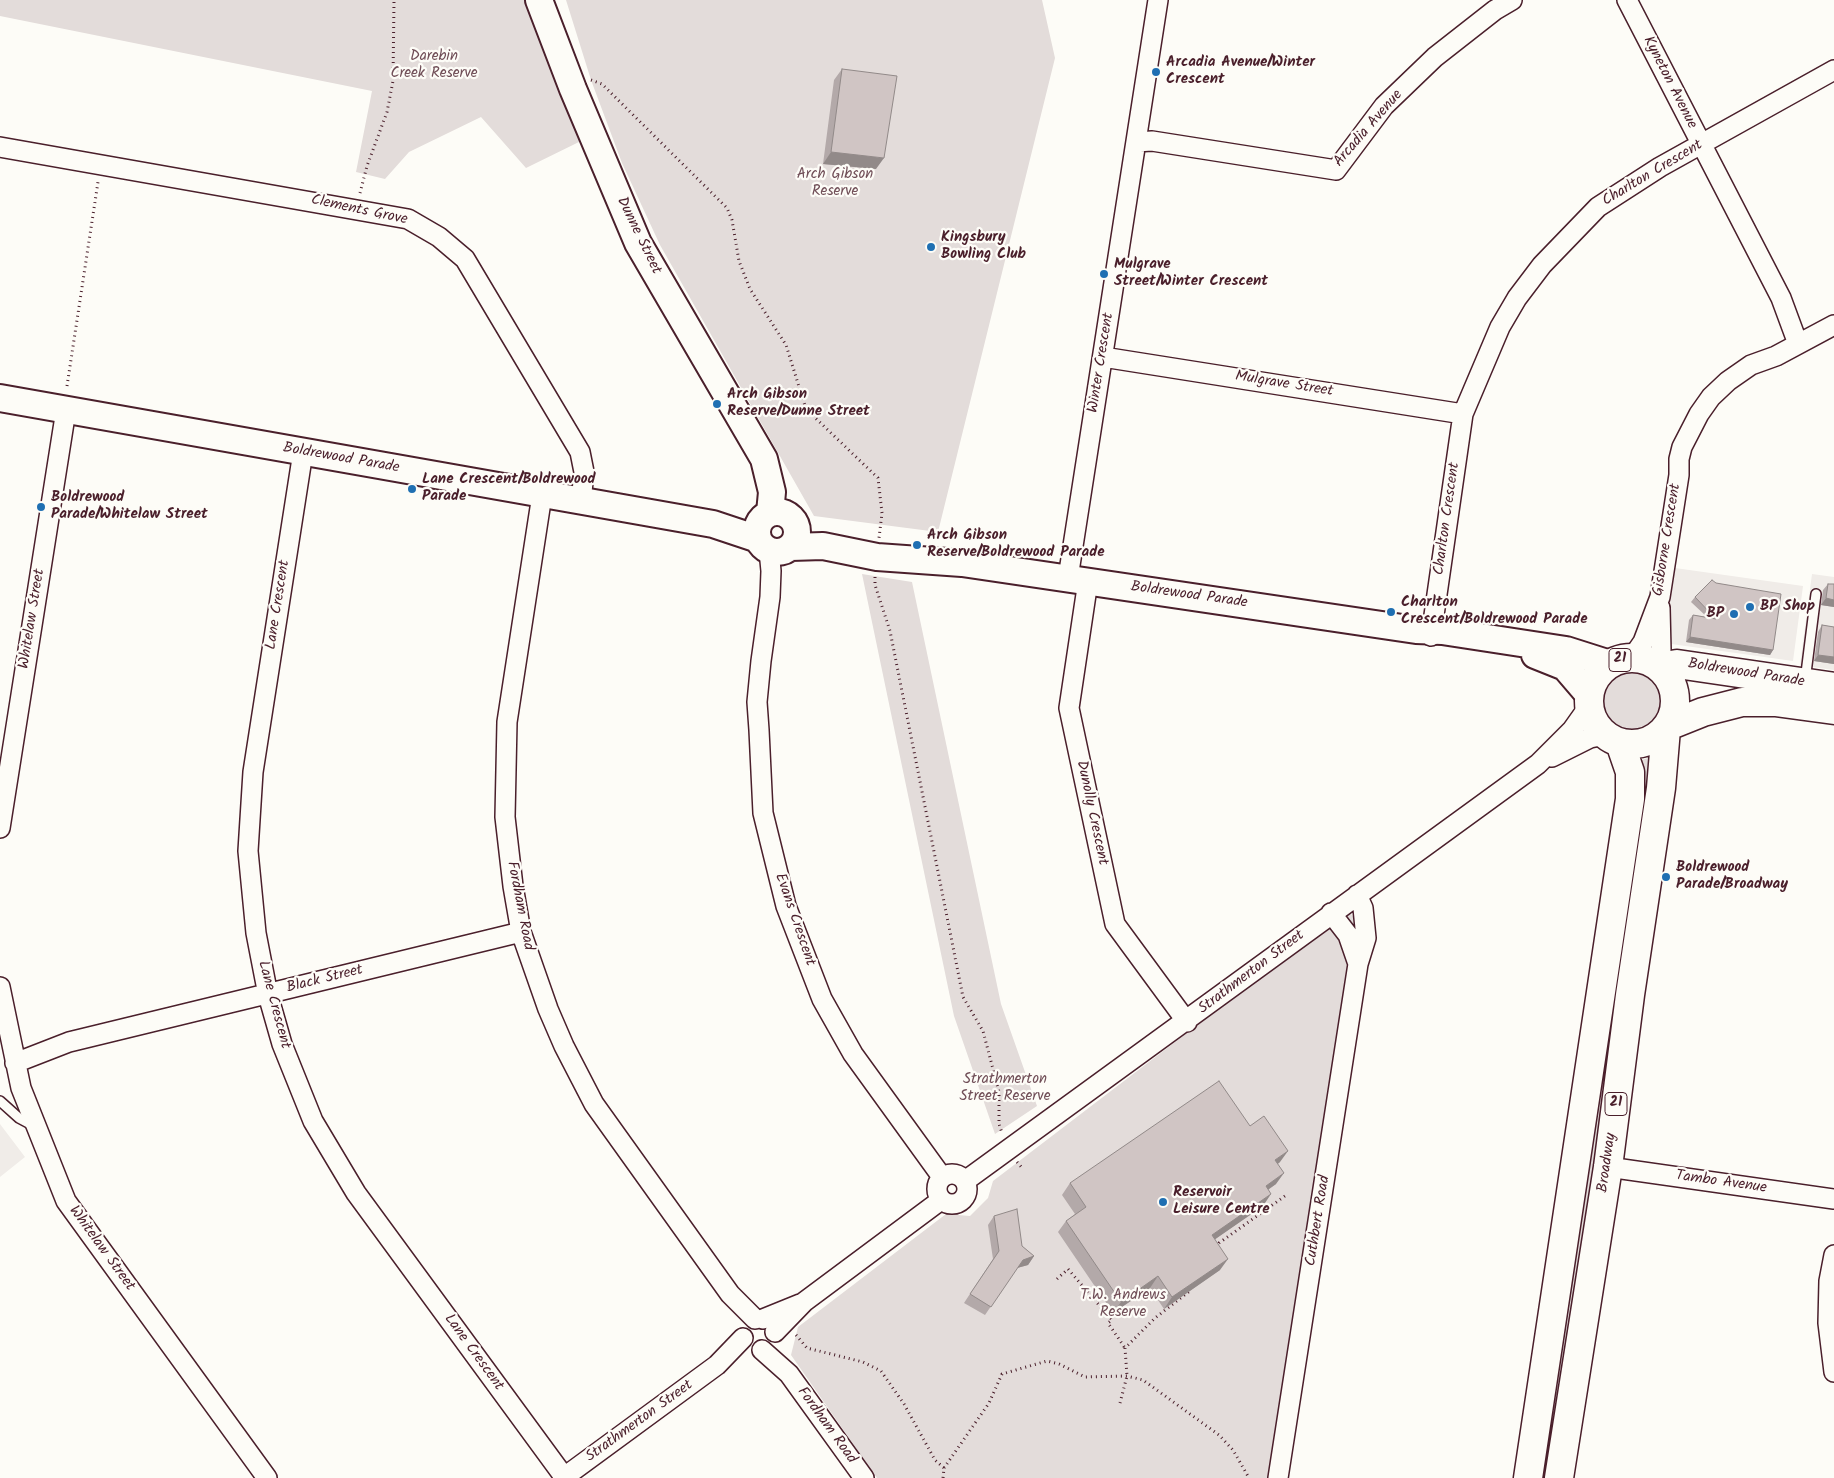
<!DOCTYPE html>
<style>
body{margin:0}
canvas{display:block;background:#fdfcf7}
</style>
<canvas width="1834" height="1478"></canvas>
<script>
const ctx = document.querySelector('canvas').getContext('2d');
ctx.lineJoin = 'round';
function fill(path, color) { ctx.fillStyle = color; ctx.fill(path, 'evenodd'); }
const toPath = rows => new Path2D(rows.map(r => 'M' + r).join(''));
function strokePath(path, color, width, dash) { ctx.strokeStyle = color; ctx.lineWidth = width; ctx.lineCap = dash ? 'butt' : 'round'; ctx.setLineDash(dash || []); ctx.stroke(path); }
function label(font, color, halo, rows, align = 'center') {
  ctx.font = font + ' Kalam,sans-serif'; ctx.lineWidth = 4.5; ctx.setLineDash([]); ctx.textBaseline = 'middle'; ctx.strokeStyle = halo; ctx.fillStyle = color; for (const [text, x, y, turn = 0] of rows) {
    ctx.save(); ctx.translate(x, y); ctx.rotate((+turn || 0) * Math.PI / 180); ctx.textAlign = isNaN(turn) ? turn : align; if (halo) ctx.strokeText(text, 0, 0); ctx.fillText(text, 0, 0); ctx.restore();
  }
}
fill(toPath([
 [1675,568,1803,586,1793,661,1664,643],
 [1812,574,1834,577,1834,670,1800,665],
 [0,1124,25,1157,0,1177]
]), '#f0ece8');
fill(toPath([
 [0,0,526,0,581,141,526,168,481,117,409,152,385,179,356,172,372,91,0,16],
 [566,0,1042,0,1055,58,938,532,814,516,660,245,622,163,591,80],
 [862,574,912,582,1001,1004,1037,1106,995,1134,954,1016],
 '1601 704a31 31 0 1 1 62 0a31 31 0 1 1-62 0Z',
 [1656,755,1621,989,1608,992,1638,803,1642,760],
 [1348,910,1355,919,1358,933,1271,1478,877,1478,791,1355,798,1327,946,1214,970,1216,988,1198,993,1181],
 [1620,1013,1553,1445,1540,1478,1605,1034]
]), '#e3dcda');
const lane = toPath([
 [1805,681,1816,594],
 [0,1101,19,1118,34,1126]
]);
const street = toPath([
 [1627,0,1781,298,1798,344],
 [1136,142,1152,141,1336,170,1384,106,1435,57,1495,10,1512,0],
 [0,147,408,219,439,237,465,259,580,452,584,472,581,502],
 [1103,357,1463,414],
 [303,452,253,772,248,851,256,933,268,995,282,1044,313,1121,356,1193,565,1478],
 [542,495,507,722,505,817,513,886,521,932,548,1009,564,1046,594,1104,730,1294,755,1319],
 [769,550,771,571,770,597,761,661,757,702,759,730,763,813,786,906,822,999,853,1054,942,1177],
 [1068,578,1158,0],
 [1088,581,1069,708,1115,924,1187,1022],
 [1431,636,1463,414,1500,327,1517,298,1542,265,1598,207,1660,167,1834,70],
 [1632,658,1643,642,1660,597,1679,475,1679,459,1682,447,1699,414,1711,397,1728,381,1751,365,1776,356,1834,325],
 [1658,666,1661,650,1660,608],
 [1552,757,1590,738,1605,735],
 [0,828,66,410],
 [1331,913,1348,935,1358,964],
 [0,987,21,1088,66,1201,267,1478],
 [15,1063,69,1042,521,932],
 [1608,1167,1834,1199],
 '937 1189a15 15 0 1 1 30 0a15 15 0 1 1-30 0Z',
 [965,1181,1538,764,1572,730,1589,706],
 [1834,1255,1829,1281,1828,1323,1834,1372],
 [763,1319,800,1304],
 [775,1332,804,1302,941,1200],
 [762,1350,789,1374,864,1478],
 [563,1478,717,1365,743,1338],
 [1278,1478,1358,964,1366,938,1363,908,1357,895]
]);
const secondary = toPath([
 [539,0,573,89,638,243,764,459,772,492,770,513],
 [0,398,713,524,758,539],
 '757 532a20 20 0 1 1 40 0a20 20 0 1 1-40 0Z',
 [791,547,823,546,877,557,962,563,1416,630,1442,631,1566,650,1610,664],
 [1535,655,1565,667,1589,695]
]);
const primary = toPath([
 '1589 701a43 43 0 1 1 86 0a43 43 0 1 1-86 0Z',
 [1659,667,1677,664,1834,687],
 [1668,726,1703,712,1742,702,1775,702,1834,710],
 [1528,1478,1630,799,1630,772,1620,743],
 [1559,1478,1608,1167,1630,995,1661,788,1666,729]
]);
strokePath(lane, '#4a1f2b', 12);
strokePath(street, '#4a1f2b', 22);
strokePath(secondary, '#4a1f2b', 30);
strokePath(primary, '#4a1f2b', 31);
strokePath(toPath([
 [591,80,602,84,727,208,732,220,739,261,750,289,786,345,806,409,878,478,882,513,879,538],
 [360,193,367,166,387,112,393,81,394,0],
 [67,386,98,182],
 [875,577,875,585,890,631,963,997,983,1031,999,1092,999,1124,1002,1133],
 [1017,1162,1023,1169],
 [1218,1248,1219,1243,1285,1196],
 [1057,1279,1068,1269,1112,1320,1108,1323,1125,1348],
 [796,1335,807,1348,863,1362,881,1371,904,1404,935,1460,944,1468,943,1478],
 [1120,1403,1127,1376,1125,1348,1155,1318,1191,1290],
 [944,1468,989,1403,1002,1374,1047,1361,1059,1364,1085,1377,1127,1376,1143,1380,1219,1435,1233,1450,1249,1478]
]), '#4a1f2b', 3, [1, 4]);
strokePath(lane, '#fdfcf7', 9);
strokePath(street, '#fdfcf7', 19);
strokePath(secondary, '#fdfcf7', 26);
strokePath(primary, '#fdfcf7', 28);
fill(toPath([
 [842,69,876,169,823,164,834,80],
 [1828,584,1834,584,1834,607,1821,605,1823,590],
 [1695,597,1773,650,1770,655,1686,642,1689,620,1693,615,1707,617,1691,602],
 [1822,625,1834,627,1834,664,1814,661,1818,632],
 [1250,1126,1280,1162,1278,1164,1276,1184,1268,1190,1263,1206,1215,1239,1220,1270,1164,1309,1150,1288,1113,1313,1058,1232,1066,1221,1075,1214,1062,1195,1070,1183],
 [994,1216,1022,1246,1034,1256,1028,1265,1017,1268,985,1315,964,1303,993,1259,988,1225]
]), '#b3a9a9');
fill(toPath([
 [831,152,884,158,876,169,823,164],
 [1826,598,1834,600,1834,607,1821,605],
 [1690,637,1773,650,1770,655,1686,642],
 [1818,655,1834,657,1834,664,1814,661],
 [1288,1151,1280,1162,1267,1171,1275,1160],
 [1284,1173,1276,1184,1257,1197,1266,1186],
 [1271,1194,1263,1206,1204,1247,1212,1235],
 [1034,1256,1028,1265,1017,1268,1023,1260],
 [1228,1259,1220,1270,1164,1309,1172,1297],
 [1158,1276,1150,1288,1113,1313,1121,1302]
]), '#928a89');
const building = toPath([
 [842,69,897,76,884,158,831,152,842,69],
 [1712,580,1716,583,1781,594,1773,650,1690,637,1693,615,1716,619,1695,597,1712,580],
 [1828,584,1834,584,1834,600,1826,598,1828,584],
 [1822,625,1834,627,1834,657,1818,655,1822,625],
 [1219,1081,1250,1126,1264,1116,1288,1151,1275,1160,1284,1173,1266,1186,1271,1194,1212,1235,1228,1259,1172,1297,1158,1276,1121,1302,1066,1221,1086,1207,1070,1183,1219,1081],
 [1017,1209,1022,1246,1034,1256,1023,1260,991,1307,970,1294,999,1251,994,1216,1017,1209]
]);
fill(building, '#d0c5c4');
strokePath(building, '#928a89', 1);
for (const [x, y, r, color] of [
 [1156,72,5,"#1f6fb2"],
 [931,247,5,"#1f6fb2"],
 [1104,274,5,"#1f6fb2"],
 [717,404,5,"#1f6fb2"],
 [412,489,5,"#1f6fb2"],
 [41,507,5,"#1f6fb2"],
 [917,545,5,"#1f6fb2"],
 [1750,607,5,"#1f6fb2"],
 [1391,612,5,"#1f6fb2"],
 [1734,614,5,"#1f6fb2"],
 [1666,877,5,"#1f6fb2"],
 [1163,1202,5,"#1f6fb2"]
]) { const dot = new Path2D(); dot.arc(x, y, r, 0, 2 * Math.PI); ctx.fillStyle = color; ctx.fill(dot); strokePath(dot, '#fdfcf7', 2); }
for (const [x, y, w] of [
 [1620,660,22],
 [1616,1104,22]
]) { const box = new Path2D(); box.roundRect(x - w / 2, y - 11.5, w, 23, 4); ctx.fillStyle = '#fdfcf7'; ctx.fill(box); strokePath(box, '#4a1f2b', 1); }
label('bold 14px', '#4a1f2b', null, [
 ["21",1620,660],
 ["21",1616,1104]
]);
label('15px', '#704e57', '#fdfcf7', [
 ["Darebin",434,57],
 ["Creek Reserve",434,74],
 ["Arch Gibson",835,175],
 ["Reserve",835,192],
 ["Strathmerton",1005,1080],
 ["Street Reserve",1005,1097],
 ["T.W. Andrews",1123,1296],
 ["Reserve",1123,1313]
]);
label('bold 15px', '#4a1f2b', '#fdfcf7', [
 ["Arcadia Avenue/Winter",1166,63],
 ["Crescent",1166,80],
 ["Kingsbury",941,238],
 ["Bowling Club",941,255],
 ["Mulgrave",1114,265],
 ["Street/Winter Crescent",1114,282],
 ["Arch Gibson",727,395],
 ["Reserve/Dunne Street",727,412],
 ["Lane Crescent/Boldrewood",422,480],
 ["Parade",422,497],
 ["Boldrewood",51,498],
 ["Parade/Whitelaw Street",51,515],
 ["Arch Gibson",927,536],
 ["Reserve/Boldrewood Parade",927,553],
 ["Charlton",1401,603],
 ["Crescent/Boldrewood Parade",1401,620],
 ["BP Shop",1760,607],
 ["BP",1724,614,"right"],
 ["Boldrewood",1676,868],
 ["Parade/Broadway",1676,885],
 ["Reservoir",1173,1193],
 ["Leisure Centre",1173,1210]
], 'left');
label('15px', '#4a1f2b', '#fdfcf7', [
 ["Kyneton Avenue",1669,83,63],
 ["Arcadia Avenue",1369,129,-49],
 ["Charlton Crescent",1653,174,-31],
 ["Clements Grove",359,211,12],
 ["Dunne Street",638,236,64],
 ["Winter Crescent",1102,363,-81],
 ["Mulgrave Street",1284,385,9],
 ["Boldrewood Parade",341,459,10],
 ["Charlton Crescent",1448,519,-82],
 ["Gisborne Crescent",1668,540,-81],
 ["Boldrewood Parade",1189,596,8],
 ["Lane Crescent",279,605,-81],
 ["Whitelaw Street",33,619,-81],
 ["Boldrewood Parade",1746,674,9],
 ["Dunolly Crescent",1091,813,78],
 ["Fordham Road",519,906,79],
 ["Evans Crescent",794,920,71],
 ["Strathmerton Street",1252,973,-37],
 ["Black Street",325,980,-14],
 ["Lane Crescent",273,1005,75],
 ["Broadway",1608,1163,-82],
 ["Tambo Avenue",1721,1183,8],
 ["Cuthbert Road",1319,1221,-81],
 ["Whitelaw Street",101,1249,54],
 ["Lane Crescent",473,1353,54],
 ["Strathmerton Street",640,1422,-36],
 ["Fordham Road",826,1426,54]
]);
</script>
